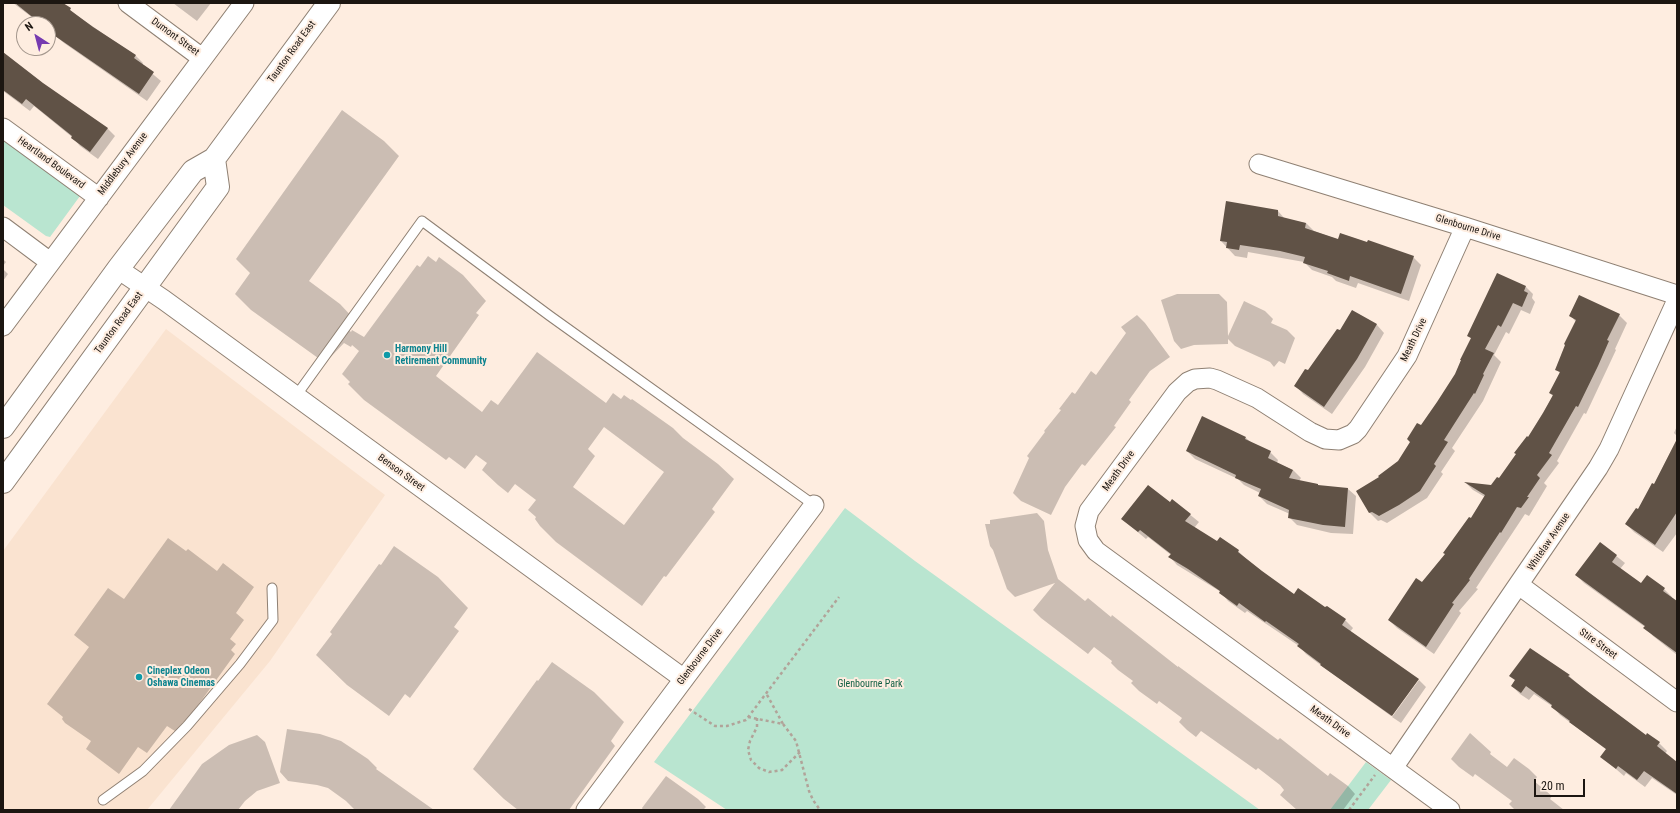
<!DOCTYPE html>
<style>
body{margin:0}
#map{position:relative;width:1680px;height:813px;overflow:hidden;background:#feede0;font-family:"Roboto Condensed",sans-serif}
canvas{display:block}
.frame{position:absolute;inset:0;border:4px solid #1c1611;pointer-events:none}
.north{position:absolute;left:16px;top:16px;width:40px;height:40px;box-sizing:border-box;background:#feede0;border:1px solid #a4978d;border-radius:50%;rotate:324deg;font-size:11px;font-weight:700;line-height:16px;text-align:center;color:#1c1611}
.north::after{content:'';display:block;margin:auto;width:14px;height:18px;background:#763ab0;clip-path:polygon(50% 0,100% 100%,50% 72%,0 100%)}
.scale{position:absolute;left:1534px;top:779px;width:51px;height:18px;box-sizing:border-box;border:2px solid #1c1611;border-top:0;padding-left:5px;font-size:12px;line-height:14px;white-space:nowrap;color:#1c1611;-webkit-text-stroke:3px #feede0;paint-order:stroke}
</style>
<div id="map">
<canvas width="1680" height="813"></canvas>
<div class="frame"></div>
<div class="north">N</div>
<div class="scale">20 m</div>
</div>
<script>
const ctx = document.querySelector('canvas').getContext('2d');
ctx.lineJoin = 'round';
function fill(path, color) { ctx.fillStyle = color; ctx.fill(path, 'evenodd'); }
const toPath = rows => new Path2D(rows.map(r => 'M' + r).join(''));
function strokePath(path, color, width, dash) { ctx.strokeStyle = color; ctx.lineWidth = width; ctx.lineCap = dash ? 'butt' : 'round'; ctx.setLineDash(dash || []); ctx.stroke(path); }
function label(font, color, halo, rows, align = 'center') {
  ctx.font = font + ' "Roboto Condensed",sans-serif'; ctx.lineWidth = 4; ctx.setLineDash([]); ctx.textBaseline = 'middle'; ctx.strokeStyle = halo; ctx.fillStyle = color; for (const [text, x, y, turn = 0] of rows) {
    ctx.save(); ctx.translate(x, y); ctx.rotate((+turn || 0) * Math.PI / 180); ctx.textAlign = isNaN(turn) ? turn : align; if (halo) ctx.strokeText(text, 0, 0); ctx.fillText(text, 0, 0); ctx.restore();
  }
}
fill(toPath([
 [166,329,385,495,270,661,147,810,3,810,3,551]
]), '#fae3d0');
fill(toPath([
 [3,136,78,191,80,196,50,237,46,236,3,205],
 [845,508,915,561,1260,810,727,810,654,762],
 [1366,762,1391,780,1368,810,1330,810]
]), '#b9e5d0');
fill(toPath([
 [13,3,62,3,76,15,136,56,143,63,142,65,161,81,147,101,64,43,48,30,48,24,41,24],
 [173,3,211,3,197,21],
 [3,54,42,84,107,128,115,136,98,159,80,146,72,137,34,106,30,111,3,91],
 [342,110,384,141,399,156,309,281,340,304,355,320,348,329,351,332,352,330,364,337,417,265,420,267,428,256,436,262,439,257,463,275,486,301,476,313,479,315,436,376,482,412,491,400,498,405,537,352,606,403,613,393,621,399,624,395,631,400,632,399,673,428,683,438,718,464,734,479,712,509,715,512,666,577,664,576,642,606,556,542,540,526,535,519,536,517,528,510,536,500,515,484,508,493,498,485,482,470,487,463,476,455,465,469,449,457,446,460,364,400,348,384,350,382,342,374,359,351,352,345,351,347,344,343,325,363,251,310,235,294,250,273,236,259],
 [604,427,664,472,624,525,573,487,595,456,588,449],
 [1278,211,1285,219,1306,223,1314,231,1339,240,1413,257,1421,265,1409,301,1358,283,1356,288,1336,281,1332,277,1312,270,1304,262,1248,252,1247,258,1235,256,1221,241],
 [3,259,6,262,3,266],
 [3,269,8,274,3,281],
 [1526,287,1533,294,1532,298,1535,302,1530,314,1521,310,1509,334,1506,332,1494,355,1501,362,1483,401,1452,448,1455,451,1441,472,1443,474,1427,498,1387,523,1381,520,1378,521,1370,513,1357,491,1381,477,1399,462,1456,374,1472,339,1468,336],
 [1177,294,1219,294,1227,302,1228,336,1244,301,1265,311,1273,319,1271,323,1287,330,1295,338,1285,364,1279,361,1274,367,1270,362,1235,346,1228,339,1228,344,1194,345,1181,349,1174,341,1161,300],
 [1352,311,1377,325,1384,333,1365,367,1332,414,1303,394,1296,386,1340,332],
 [1137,315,1145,323,1170,357,1150,371,1129,400,1131,402,1114,426,1116,427,1085,466,1082,464,1065,487,1051,515,1021,501,1013,493,1029,458,1027,456,1045,432,1044,431,1061,410,1059,409,1072,392,1075,394,1091,371,1096,375,1126,333,1121,327],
 [1619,315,1627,323,1615,349,1616,350,1586,414,1584,413,1557,461,1559,463,1544,483,1547,486,1529,516,1525,514,1476,588,1478,589,1459,611,1461,613,1434,654,1397,628,1389,620,1446,554,1485,497,1473,490,1467,484,1491,486,1499,480,1528,438,1553,396,1550,393,1560,373,1557,370,1576,322,1571,316],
 [1677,426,1677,436,1674,433],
 [1246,438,1252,443,1270,452,1278,460,1277,463,1293,470,1301,478,1299,481,1317,484,1320,487,1348,489,1356,496,1353,534,1331,533,1297,525,1289,517,1290,514,1267,504,1259,496,1260,493,1244,485,1238,479,1195,459,1187,451],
 [1677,439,1677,533,1663,552,1634,532,1626,524,1638,511,1654,485],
 [1172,500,1199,522,1194,528,1217,543,1238,551,1246,559,1294,596,1345,620,1353,628,1350,632,1417,679,1391,716,1330,672,1306,654,1299,646,1247,611,1245,613,1228,601,1221,592,1177,565,1170,557,1171,555,1148,537,1146,539,1122,519,1170,503],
 [1037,513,1044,521,1048,550,1058,579,1085,601,1088,598,1111,617,1112,615,1178,667,1178,666,1278,740,1280,738,1328,776,1330,773,1348,786,1355,794,1343,810,1297,810,1280,795,1284,790,1280,785,1258,768,1256,770,1201,731,1196,737,1187,730,1179,722,1182,718,1159,701,1157,704,1139,691,1131,683,1133,681,1118,670,1111,663,1112,661,1094,647,1088,654,1041,618,1033,610,1055,583,1015,597,1007,589,993,550,990,546,985,524,990,524,990,520],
 [168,538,186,551,188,549,217,571,223,563,254,587,236,613,244,620,230,639,236,644,231,650,235,654,178,733,167,726,147,753,138,747,119,774,90,752,86,749,91,741,65,723,62,719,63,717,47,704,89,647,74,635,108,588,124,599],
 [1600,543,1625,563,1620,569,1641,585,1664,589,1672,597,1671,598,1677,602,1677,655,1653,636,1645,627,1584,583,1576,575],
 [394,546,438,577,468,608,454,627,459,631,410,698,405,694,389,716,347,685,316,655,332,634,330,632,379,564,381,565],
 [1530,649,1569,676,1577,683,1646,737,1659,743,1667,751,1665,754,1677,764,1677,795,1652,778,1645,787,1626,773,1624,776,1602,757,1607,750,1560,715,1552,706,1534,694,1529,700,1520,694,1512,686],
 [552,662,594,692,624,722,611,741,615,746,569,810,518,810,504,799,473,769,537,680,538,681],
 [1419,680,1426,687,1401,723,1392,717],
 [287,729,320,734,341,741,368,759,377,768,376,769,434,810,355,810,346,801,328,788,317,785,288,781,280,772],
 [1470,733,1491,752,1490,754,1507,767,1514,758,1529,769,1537,777,1534,781,1552,796,1550,799,1564,810,1515,810,1509,804,1512,801,1475,774,1473,777,1459,767,1451,759],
 [257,735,265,742,280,783,257,791,245,801,238,810,169,810,202,764,229,745],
 [666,776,698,799,706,807,703,810,643,810,642,808]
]), '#0003');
fill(toPath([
 [15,3,63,3,71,8,70,10,93,27,136,55,134,58,154,72,139,94,55,36,56,34,48,29,48,24,41,24],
 [3,52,43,83,108,128,90,152,71,138,72,136,26,99,22,104,3,90],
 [1226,201,1278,210,1278,216,1306,223,1305,228,1338,239,1340,233,1367,242,1368,240,1414,256,1401,294,1350,276,1349,281,1327,273,1328,271,1303,263,1305,257,1280,251,1240,245,1239,250,1226,248,1227,242,1220,241],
 [1497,273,1526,286,1524,291,1528,293,1522,307,1513,303,1501,327,1498,325,1485,349,1494,353,1483,374,1484,375,1475,394,1474,393,1444,440,1448,442,1434,464,1436,466,1420,491,1399,505,1379,516,1372,512,1369,513,1356,491,1379,477,1378,476,1398,461,1410,442,1407,439,1417,423,1421,425,1437,402,1455,374,1461,360,1460,360,1471,338,1467,336],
 [1579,295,1620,314,1607,340,1609,341,1598,366,1578,407,1576,406,1549,453,1552,455,1537,475,1540,478,1527,497,1529,497,1521,508,1517,507,1501,533,1500,532,1469,579,1470,580,1452,603,1454,604,1426,647,1388,620,1416,578,1422,582,1445,554,1443,553,1469,517,1471,518,1485,495,1464,482,1491,485,1497,477,1499,478,1516,454,1514,453,1527,436,1528,437,1543,413,1553,395,1549,393,1560,372,1555,370,1565,345,1564,344,1576,320,1569,316],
 [1352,310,1377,324,1357,359,1324,407,1294,386,1305,369,1308,370,1337,329,1340,330],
 [1202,416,1246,437,1245,439,1271,451,1268,458,1293,470,1289,478,1318,484,1318,485,1348,488,1345,527,1323,525,1288,518,1289,510,1258,496,1261,489,1235,478,1236,475,1186,451],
 [1677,439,1677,512,1655,545,1625,524,1636,508,1638,509,1652,483,1654,484],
 [1148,485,1170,502,1172,499,1191,514,1185,521,1217,541,1220,537,1239,550,1238,552,1262,571,1294,594,1298,588,1325,607,1327,606,1346,619,1342,625,1419,679,1392,716,1320,665,1321,664,1297,646,1299,644,1266,621,1265,622,1239,603,1237,606,1219,593,1220,591,1188,569,1168,557,1171,554,1140,530,1138,532,1121,519],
 [1600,542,1617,555,1612,562,1641,583,1647,575,1665,588,1663,591,1677,601,1677,653,1643,628,1645,626,1575,575],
 [1530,648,1570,675,1568,676,1587,691,1646,735,1647,733,1660,742,1657,746,1677,762,1677,794,1644,771,1637,780,1618,766,1616,769,1600,757,1606,749,1569,722,1570,721,1551,707,1552,705,1526,686,1521,693,1511,686,1515,680,1509,676]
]), '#605246');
const service = toPath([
 [296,396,422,221,550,316,814,505],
 [103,800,143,771,187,726,240,664,273,620,272,588]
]);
const minor = toPath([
 [128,3,202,58],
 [3,128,99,198],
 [1259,164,1465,227,1677,295],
 [3,227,50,262],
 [118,269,164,300,684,679],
 [3,326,244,3],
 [1519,585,1677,702],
 [1393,768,1598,468,1609,449,1677,300],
 [586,810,814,505],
 [1450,810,1096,551,1088,540,1085,526,1089,511,1177,392,1188,382,1195,379,1210,378,1217,380,1257,398,1310,432,1325,439,1339,440,1353,434,1358,429,1407,356,1465,227]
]);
const secondary = toPath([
 [3,427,118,269,193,171,214,159,329,3],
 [3,482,218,187,214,159]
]);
strokePath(service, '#8f8073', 11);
strokePath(minor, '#8f8073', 21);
strokePath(secondary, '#8f8073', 24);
strokePath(toPath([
 [689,709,715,726,727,726,746,720,839,597],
 [748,717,783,724,766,693],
 [757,718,757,727,750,741,748,750,751,760,759,768,769,772,782,770,800,752],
 [783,724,796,741,809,791,813,800,820,810],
 [1349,810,1375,775]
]), '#b1a399', 2.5, [3, 3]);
strokePath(service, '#fff', 9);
strokePath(minor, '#fff', 19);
strokePath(secondary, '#fff', 22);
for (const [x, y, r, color] of [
 [387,355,4,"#0f9aa8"],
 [139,677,4,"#0f9aa8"]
]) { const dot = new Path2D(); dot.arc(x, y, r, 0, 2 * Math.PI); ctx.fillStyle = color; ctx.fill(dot); strokePath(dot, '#feede0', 1.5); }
label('10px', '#1c1611', '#feede0', [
 ["Dumont Street",175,37,36],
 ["Taunton Road East",292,52,-54],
 ["Heartland Boulevard",51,163,36],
 ["Middlebury Avenue",123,164,-53],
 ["Glenbourne Drive",1468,228,17],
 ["Taunton Road East",119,323,-54],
 ["Meath Drive",1414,340,-64],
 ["Meath Drive",1119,471,-54],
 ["Benson Street",401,473,36],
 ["Whitelaw Avenue",1549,542,-56],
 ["Stire Street",1598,644,36],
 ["Glenbourne Drive",700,657,-53],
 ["Meath Drive",1330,722,36]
]);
label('bold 10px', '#0d838f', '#feede0', [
 ["Harmony Hill",395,349],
 ["Retirement Community",395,361],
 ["Cineplex Odeon",147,671],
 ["Oshawa Cinemas",147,683]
], 'left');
label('10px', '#126045', '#feede0', [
 ["Glenbourne Park",870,684]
]);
</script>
